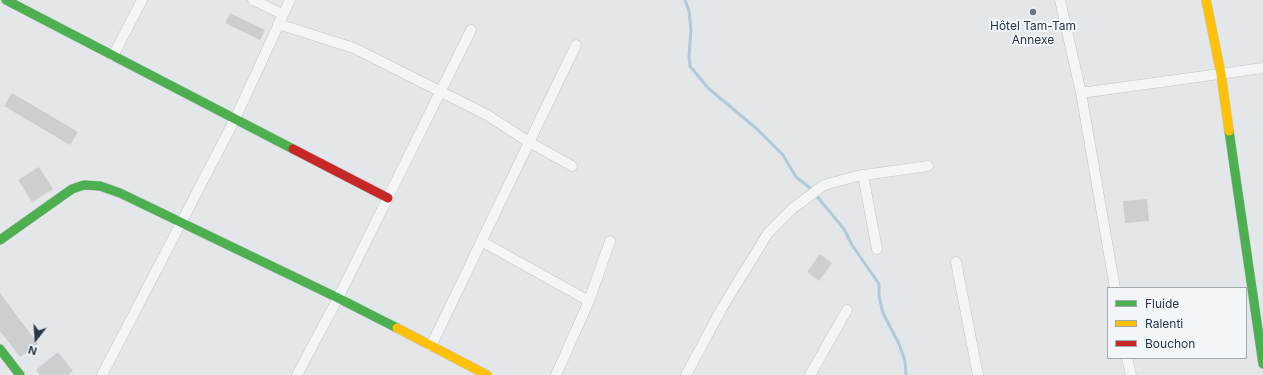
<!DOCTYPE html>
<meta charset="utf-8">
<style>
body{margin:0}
#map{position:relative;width:1263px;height:375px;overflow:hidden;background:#e4e7ea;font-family:Inter,sans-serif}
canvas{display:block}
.legend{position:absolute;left:1107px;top:287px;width:140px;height:72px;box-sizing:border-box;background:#f2f6f9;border:1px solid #a1aab1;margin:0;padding:5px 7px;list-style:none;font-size:12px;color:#283846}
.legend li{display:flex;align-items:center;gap:8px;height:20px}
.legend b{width:20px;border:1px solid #a1aab1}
.north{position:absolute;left:16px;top:319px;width:40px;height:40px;-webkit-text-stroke:3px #f2f6f9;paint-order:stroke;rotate:197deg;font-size:11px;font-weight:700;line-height:16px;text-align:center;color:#283846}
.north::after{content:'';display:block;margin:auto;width:14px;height:18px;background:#283846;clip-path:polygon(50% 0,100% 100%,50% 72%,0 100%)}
</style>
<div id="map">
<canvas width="1263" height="375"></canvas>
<ul class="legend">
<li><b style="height:5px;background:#4caf50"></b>Fluide</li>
<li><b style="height:5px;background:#ffc107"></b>Ralenti</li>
<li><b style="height:5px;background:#c62828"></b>Bouchon</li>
</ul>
<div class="north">N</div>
</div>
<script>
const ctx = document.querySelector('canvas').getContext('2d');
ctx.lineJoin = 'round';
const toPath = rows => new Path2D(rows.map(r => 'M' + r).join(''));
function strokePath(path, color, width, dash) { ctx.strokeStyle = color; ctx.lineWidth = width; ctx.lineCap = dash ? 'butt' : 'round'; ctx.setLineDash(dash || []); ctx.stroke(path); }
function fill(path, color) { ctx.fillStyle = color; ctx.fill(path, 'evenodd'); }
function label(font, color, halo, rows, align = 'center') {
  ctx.font = font + ' Inter,sans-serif'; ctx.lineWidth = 4; ctx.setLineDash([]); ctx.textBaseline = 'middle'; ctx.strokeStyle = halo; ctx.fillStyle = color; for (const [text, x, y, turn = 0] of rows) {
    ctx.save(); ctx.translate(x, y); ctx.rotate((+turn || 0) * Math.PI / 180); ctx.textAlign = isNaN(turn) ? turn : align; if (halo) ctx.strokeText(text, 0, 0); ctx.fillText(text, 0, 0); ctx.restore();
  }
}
strokePath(toPath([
 [685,0,689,11,691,29,689,57,690,66,708,88,757,129,783,155,796,177,810,188,844,229,852,245,879,284,879,296,883,313,899,344,905,361,906,375]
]), '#b0cad7', 3);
fill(toPath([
 [230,13,265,30,260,40,225,23],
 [12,93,78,132,70,145,4,106],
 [39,167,53,189,32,202,18,180],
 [1147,199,1149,221,1125,223,1123,201],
 [820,254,832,263,819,281,807,272],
 [0,293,38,344,20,357,0,331],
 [58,352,73,371,68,375,40,375,36,370]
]), '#cccfd2');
const street = toPath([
 [253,0,282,14],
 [1060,0,1081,93,1115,288],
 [278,24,354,48,487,115,529,142,572,166],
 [113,56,142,0],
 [1081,93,1263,68],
 [863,175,877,249],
 [481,241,589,301],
 [956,262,978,375],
 [431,346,576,45],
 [1127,358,1131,375],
 [102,375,235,119,290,0],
 [297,375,338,298,471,30],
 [556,375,589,301,610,241],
 [686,375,722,308,768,233,792,209,824,185,857,176,928,166],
 [810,375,847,310]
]);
const fast = toPath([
 [6,0,293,149],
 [1229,131,1263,364],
 [0,240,72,189,84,185,100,186,120,193,338,298,397,328],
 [0,349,20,375]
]);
const slow = toPath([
 [1206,0,1221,74,1229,131],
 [397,328,487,375]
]);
const jam = toPath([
 [293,149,388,198]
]);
strokePath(street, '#c2c5c8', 11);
strokePath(fast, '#c2c5c8', 10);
strokePath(slow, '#c2c5c8', 10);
strokePath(jam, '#c2c5c8', 10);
strokePath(street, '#f3f5f6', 10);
strokePath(fast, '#4caf50', 9);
strokePath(slow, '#ffc107', 9);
strokePath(jam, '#c62828', 9);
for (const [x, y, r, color] of [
 [1033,12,4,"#6a757f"]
]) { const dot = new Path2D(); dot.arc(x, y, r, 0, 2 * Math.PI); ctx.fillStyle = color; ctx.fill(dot); strokePath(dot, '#f2f6f9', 1.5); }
label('12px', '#283846', '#f2f6f9', [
 ["Hôtel Tam-Tam",1033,26],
 ["Annexe",1033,40]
]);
</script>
